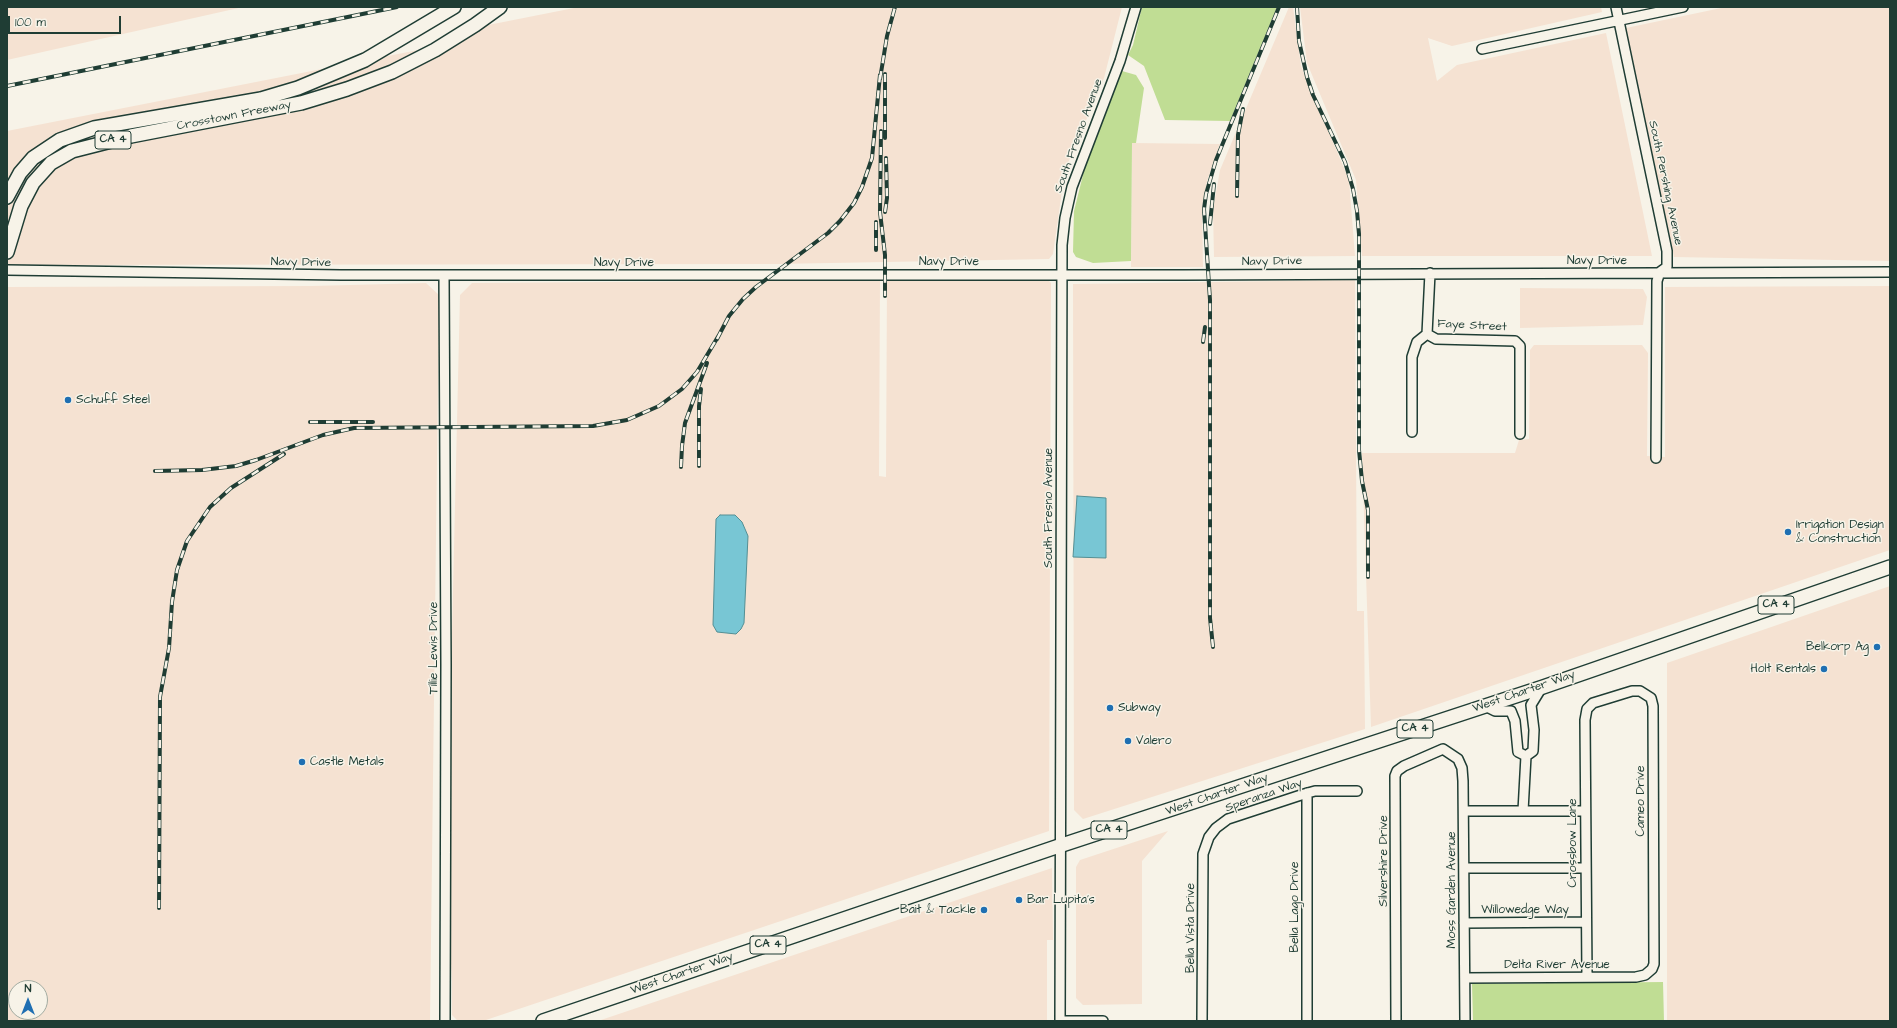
<!DOCTYPE html>
<style>
body{margin:0}
#map{position:relative;width:1897px;height:1028px;overflow:hidden;background:#f7f3e8;font-family:"Architects Daughter",sans-serif}
canvas{display:block}
.frame{position:absolute;inset:0;border:8px solid #1f3d34;pointer-events:none}
.north{position:absolute;left:8px;top:980px;width:40px;height:40px;box-sizing:border-box;background:#f7f3e8;border:1px solid #a1aaa0;border-radius:50%;rotate:0deg;font-size:11px;font-weight:700;line-height:16px;text-align:center;color:#1f3d34}
.north::after{content:'';display:block;margin:auto;width:14px;height:18px;background:#1f6fb2;clip-path:polygon(50% 0,100% 100%,50% 72%,0 100%)}
.scale{position:absolute;left:8px;top:16px;width:113px;height:18px;box-sizing:border-box;border:2px solid #1f3d34;border-top:0;padding-left:5px;font-size:12px;line-height:14px;white-space:nowrap;color:#1f3d34;-webkit-text-stroke:3px #f7f3e8;paint-order:stroke}
</style>
<div id="map">
<canvas width="1897" height="1028"></canvas>
<div class="frame"></div>
<div class="north">N</div>
<div class="scale">100 m</div>
</div>
<script>
const ctx = document.querySelector('canvas').getContext('2d');
ctx.lineJoin = 'round';
function fill(path, color) { ctx.fillStyle = color; ctx.fill(path, 'evenodd'); }
const toPath = rows => new Path2D(rows.map(r => 'M' + r).join(''));
function strokePath(path, color, width, dash) { ctx.strokeStyle = color; ctx.lineWidth = width; ctx.lineCap = dash ? 'butt' : 'round'; ctx.setLineDash(dash || []); ctx.stroke(path); }
function label(font, color, halo, rows, align = 'center') {
  ctx.font = font + ' "Architects Daughter",sans-serif'; ctx.lineWidth = 3; ctx.setLineDash([]); ctx.textBaseline = 'middle'; ctx.strokeStyle = halo; ctx.fillStyle = color; for (const [text, x, y, turn = 0] of rows) {
    ctx.save(); ctx.translate(x, y); ctx.rotate((+turn || 0) * Math.PI / 180); ctx.textAlign = isNaN(turn) ? turn : align; if (halo) ctx.strokeText(text, 0, 0); ctx.fillText(text, 0, 0); ctx.restore();
  }
}
fill(toPath([
 [7,7,243,7,7,60],
 [579,7,1122,7,1104,78,1065,170,1053,254,1049,259,777,264,7,265,7,131,459,42,458,31],
 [1289,7,1293,7,1301,66,1349,180,1355,256,1214,257,1213,210,1220,170],
 [1300,7,1601,7,1602,12,1452,46,1428,38,1437,81,1457,65,1606,33,1652,256,1362,256,1356,180,1307,63],
 [1726,7,1890,7,1890,261,1674,257,1626,28],
 [1132,143,1220,144,1207,181,1202,207,1203,267,1131,267],
 [1047,279,1051,283,1049,831,483,1021,458,1021,452,1015,452,980,446,886,460,295,472,283,880,280,879,476,886,477,887,280],
 [1355,280,1357,611,1364,611,1365,729,1083,819,1074,810,1073,284],
 [426,283,439,295,430,1021,7,1021,7,287,312,286],
 [16,988,40,988,40,1012,16,1012],
 [1890,286,1890,550,1371,727,1362,453,1515,453,1519,440,1529,439,1530,350,1534,345,1642,345,1648,353,1647,456,1665,457,1665,287],
 [1520,288,1643,289,1647,297,1643,325,1520,328],
 [1890,586,1890,1021,1667,1021,1667,663],
 [1168,831,1142,861,1142,1004,1083,1005,1076,998,1076,867,1080,860],
 [1052,868,1053,940,1047,940,1047,1021,598,1021]
]), '#f5e2d2');
fill(toPath([
 [1142,7,1277,7,1230,121,1165,120,1144,66,1128,55,1133,45],
 [1122,71,1136,75,1144,88,1136,143,1132,143,1131,261,1093,263,1076,257,1073,252,1074,211,1084,171],
 [1663,982,1664,1021,1473,1021,1472,984]
]), '#c0dd94');
const water = toPath([
 [1077,496,1106,498,1106,558,1073,557,1077,496],
 [720,515,735,515,742,522,748,536,744,623,741,629,736,634,717,632,713,625,716,519,720,515]
]);
fill(water, '#78c6d4');
strokePath(water, '#548f94', 1);
const minor = toPath([
 [1616,7,1667,251,1667,267,1660,272,1657,281,1656,458],
 [1482,49,1683,7],
 [7,270,341,275,1184,275,1890,272],
 [444,275,446,665,445,1021],
 [1427,334,1436,339,1515,341,1520,346,1520,434],
 [1427,334,1430,273],
 [1412,432,1412,357,1417,342,1427,334],
 [1485,706,1495,711,1511,711,1515,721,1518,752,1526,756],
 [1526,756,1533,751,1534,730,1531,705,1542,687],
 [1307,793,1307,1021],
 [1464,811,1585,811],
 [1523,811,1526,756],
 [1464,868,1585,868],
 [1464,923,1586,922],
 [1465,978,1636,977,1645,975,1652,969,1654,964,1653,706,1651,698,1640,691,1632,691,1593,703,1587,709,1585,720,1587,977],
 [1060,1021,1062,245,1065,218,1072,187,1120,61,1136,7],
 [1060,1021,1103,1021],
 [1202,1021,1203,854,1209,837,1216,828,1228,819,1304,794,1315,791,1357,791],
 [1396,1021,1395,776,1397,771,1404,766,1443,749,1458,759,1462,768,1463,781,1465,1021]
]);
const highway = toPath([
 [7,197,20,173,33,158,60,140,94,128,261,99,298,88,365,60,454,7],
 [7,252,21,206,33,183,51,163,72,151,131,136,301,103,347,89,392,72,435,50,475,25,500,7],
 [543,1021,1059,846,1543,687,1890,567]
]);
strokePath(minor, '#1f3d34', 12);
strokePath(highway, '#1f3d34', 16);
strokePath(minor, '#f7f3e8', 9);
strokePath(highway, '#f7f3e8', 13);
const rail = toPath([
 [1297,7,1299,41,1307,77,1313,95,1345,162,1353,189,1357,211,1359,234,1359,450,1362,481,1368,510,1368,577],
 [885,74,885,138],
 [880,79,887,36,895,7],
 [7,86,397,7],
 [881,131,880,212,885,255,885,296],
 [1237,196,1238,135,1243,109],
 [885,212,887,198,886,158],
 [876,222,876,250],
 [1210,224,1214,184],
 [717,339,729,316,743,299,756,287,828,233,840,221,854,203,862,187,872,158,880,75],
 [1203,342,1205,327],
 [310,422,373,422],
 [699,466,699,406,701,389],
 [681,467,682,446,685,423,707,363],
 [155,471,202,470,236,466,256,460,323,435,354,428,593,426,627,420,659,406,682,389,697,372,719,335],
 [1213,647,1210,618,1210,300,1204,209,1206,194,1216,160,1279,7],
 [159,908,160,697,169,648,172,602,177,570,187,541,210,507,231,488,284,454]
]);
strokePath(rail, '#1f3d34', 4);
strokePath(rail, '#f7f3e8', 2.5, [8]);
for (const [x, y, r, color] of [
 [68,400,4,"#1f6fb2"],
 [1788,532,4,"#1f6fb2"],
 [1877,647,4,"#1f6fb2"],
 [1824,669,4,"#1f6fb2"],
 [1110,708,4,"#1f6fb2"],
 [1128,741,4,"#1f6fb2"],
 [302,762,4,"#1f6fb2"],
 [1019,900,4,"#1f6fb2"],
 [984,910,4,"#1f6fb2"]
]) { const dot = new Path2D(); dot.arc(x, y, r, 0, 2 * Math.PI); ctx.fillStyle = color; ctx.fill(dot); strokePath(dot, '#f7f3e8', 1.5); }
for (const [x, y, w] of [
 [113,140,36],
 [1776,605,36],
 [1415,729,36],
 [1109,830,36],
 [768,945,36]
]) { const box = new Path2D(); box.roundRect(x - w / 2, y - 9, w, 18, 3); ctx.fillStyle = '#f7f3e8'; ctx.fill(box); strokePath(box, '#1f3d34', 1); }
label('bold 11px', '#1f3d34', null, [
 ["CA 4",113,140],
 ["CA 4",1776,605],
 ["CA 4",1415,729],
 ["CA 4",1109,830],
 ["CA 4",768,945]
]);
label('12px', '#1f3d34', '#f7f3e8', [
 ["Crosstown Freeway",234,116,-11],
 ["South Fresno Avenue",1079,136,-70],
 ["South Pershing Avenue",1665,183,78],
 ["Navy Drive",1597,261],
 ["Navy Drive",949,262],
 ["Navy Drive",1272,262,-1],
 ["Navy Drive",301,263,1],
 ["Navy Drive",624,263],
 ["Faye Street",1472,326,3],
 ["South Fresno Avenue",1049,508,-90],
 ["Tillie Lewis Drive",434,648,-90],
 ["West Charter Way",1524,692,-19],
 ["West Charter Way",1217,795,-19],
 ["Speranza Way",1264,796,-19],
 ["Cameo Drive",1641,801,-90],
 ["Crossbow Lane",1573,843,-90],
 ["Silvershire Drive",1384,861,-90],
 ["Moss Garden Avenue",1452,890,-90],
 ["Bella Lago Drive",1295,907,-90],
 ["Willowedge Way",1525,910],
 ["Bella Vista Drive",1191,928,-90],
 ["Delta River Avenue",1557,965],
 ["West Charter Way",682,974,-19]
]);
label('12px', '#1f3d34', '#f7f3e8', [
 ["Schuff Steel",76,400],
 ["Irrigation Design",1796,525],
 ["& Construction",1796,539],
 ["Belkorp Ag",1869,647,"right"],
 ["Holt Rentals",1816,669,"right"],
 ["Subway",1118,708],
 ["Valero",1136,741],
 ["Castle Metals",310,762],
 ["Bar Lupita's",1027,900],
 ["Bait & Tackle",976,910,"right"]
], 'left');
</script>
